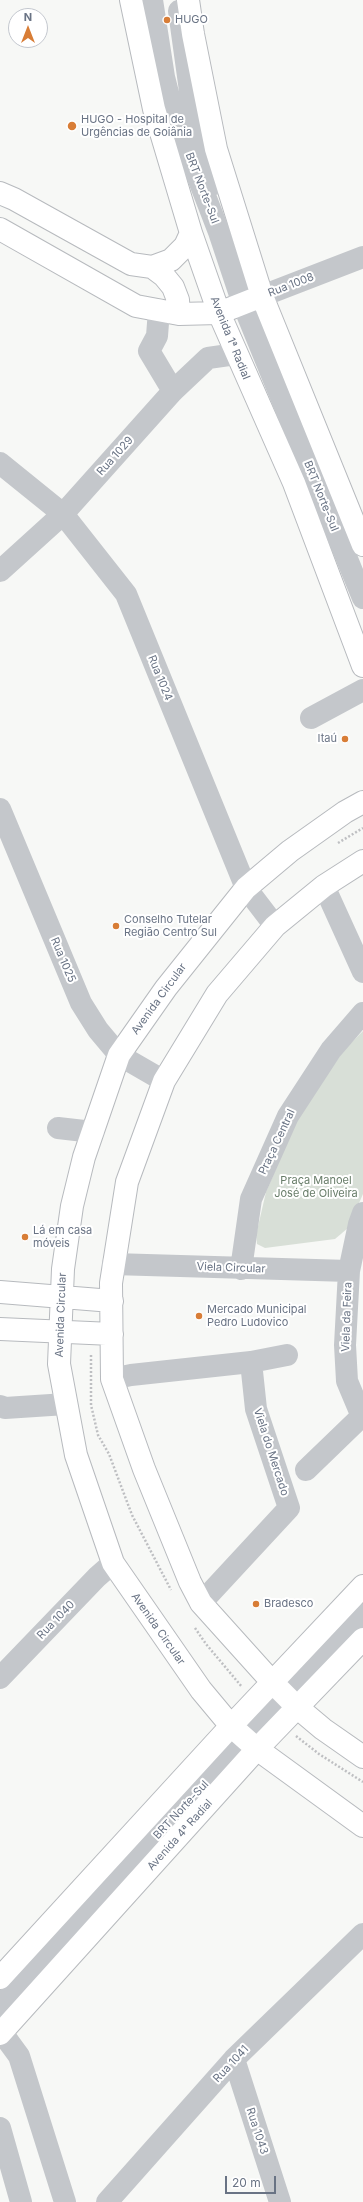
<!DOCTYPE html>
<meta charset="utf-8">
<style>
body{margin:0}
#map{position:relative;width:363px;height:2202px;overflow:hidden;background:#f7f8f6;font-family:Inter,sans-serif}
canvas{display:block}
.north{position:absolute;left:8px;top:8px;width:40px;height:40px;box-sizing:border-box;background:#fff;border:1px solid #c3c7ce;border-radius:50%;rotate:0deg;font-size:11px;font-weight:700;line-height:16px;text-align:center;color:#697384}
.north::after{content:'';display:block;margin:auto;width:14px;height:18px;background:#d87d36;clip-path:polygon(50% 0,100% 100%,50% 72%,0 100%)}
.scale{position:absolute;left:225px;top:2176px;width:51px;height:18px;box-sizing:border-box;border:2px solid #697384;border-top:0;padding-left:5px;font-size:12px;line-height:14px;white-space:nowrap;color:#697384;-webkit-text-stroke:3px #fff;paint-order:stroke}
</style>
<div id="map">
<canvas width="363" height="2202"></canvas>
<div class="north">N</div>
<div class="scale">20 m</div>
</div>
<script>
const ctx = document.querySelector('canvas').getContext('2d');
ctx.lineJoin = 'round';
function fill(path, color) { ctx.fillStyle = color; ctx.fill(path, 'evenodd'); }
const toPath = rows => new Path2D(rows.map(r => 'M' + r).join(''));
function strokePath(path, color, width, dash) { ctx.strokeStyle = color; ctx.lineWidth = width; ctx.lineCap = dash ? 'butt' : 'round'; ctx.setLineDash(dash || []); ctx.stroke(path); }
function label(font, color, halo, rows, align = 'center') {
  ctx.font = font + ' Inter,sans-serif'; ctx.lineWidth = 4; ctx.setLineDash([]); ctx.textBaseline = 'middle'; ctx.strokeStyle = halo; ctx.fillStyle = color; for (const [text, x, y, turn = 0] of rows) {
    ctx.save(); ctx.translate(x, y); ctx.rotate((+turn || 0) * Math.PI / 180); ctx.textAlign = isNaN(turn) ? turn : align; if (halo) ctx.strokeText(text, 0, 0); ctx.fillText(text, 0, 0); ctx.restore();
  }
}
fill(toPath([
 [363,1031,363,1194,348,1228,335,1239,265,1248,257,1244,256,1235,266,1192,300,1113,344,1050]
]), '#d8dfd7');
const major = toPath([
 [131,0,154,109,191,233,219,313,294,483,363,666],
 [188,0,193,34,216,149,262,296,363,545],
 [0,193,14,199,131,264,152,267,171,260,185,246,191,233],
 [0,229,136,306,179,314,219,313,262,296],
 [152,267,164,276,173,287,178,300,179,314],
 [363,802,345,812,290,851,246,888,166,988,119,1055,84,1157,72,1206,63,1269,59,1364,76,1455,113,1563,201,1690,231,1726,257,1749,363,1826],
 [363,861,324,886,275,926,217,994,164,1081,127,1182,111,1283,112,1379,144,1469,190,1582,201,1603,273,1683,298,1708,323,1729,363,1757],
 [0,1292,112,1301],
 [0,1329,112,1334],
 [0,1978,231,1726,363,1586],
 [0,2034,257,1749,363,1639]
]);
strokePath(major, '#b7babe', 24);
strokePath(toPath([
 [338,843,363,828],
 [91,1355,91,1405,98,1435,109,1454,132,1515,171,1590],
 [195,1628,206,1644,242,1687],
 [296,1736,319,1754,363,1782]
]), '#bebfc2', 2.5, [2, 2]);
strokePath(toPath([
 [152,0,164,77,173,113,219,232,243,304,363,598],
 [179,11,191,98,214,184],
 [262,296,363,257],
 [159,310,157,336,149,351,173,391],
 [0,463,63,514,126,594,246,888,275,926],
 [0,571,63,514,173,391,208,358,236,354],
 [311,718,363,690],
 [0,809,81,1003,98,1030,119,1055,164,1081],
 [324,886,363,972],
 [58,1128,93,1132],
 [363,1213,359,1224,349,1271,345,1345,347,1381,363,1419],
 [113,1264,349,1271],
 [241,1269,251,1199,288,1116,331,1050,363,1013],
 [112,1379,131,1375,251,1362,287,1355],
 [0,1406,5,1408,66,1404],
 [306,1470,361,1417],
 [201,1603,289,1508,256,1409,251,1362],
 [0,1678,97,1577,113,1563],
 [0,2006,363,1615],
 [0,2030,19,2056,65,2202],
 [234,2059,280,2202],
 [0,2128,21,2202],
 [107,2202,234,2059,363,1934]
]), '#c4c7cb', 22);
strokePath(major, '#fff', 22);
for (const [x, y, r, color] of [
 [167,20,4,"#d87d36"],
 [72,126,5,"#d87d36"],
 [345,739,4,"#d87d36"],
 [116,926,4,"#d87d36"],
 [25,1237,4,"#d87d36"],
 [199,1316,4,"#d87d36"],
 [256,1604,4,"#d87d36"]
]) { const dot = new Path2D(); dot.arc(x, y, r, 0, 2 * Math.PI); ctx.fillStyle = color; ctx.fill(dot); strokePath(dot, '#fff', 1.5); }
label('11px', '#697384', '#fff', [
 ["HUGO",175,20],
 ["HUGO - Hospital de",81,120],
 ["Urgências de Goiânia",81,133],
 ["Itaú",337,739,"right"],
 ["Conselho Tutelar",124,920],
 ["Região Centro Sul",124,933],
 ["Lá em casa",33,1231],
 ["móveis",33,1244],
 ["Mercado Municipal",207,1310],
 ["Pedro Ludovico",207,1323],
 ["Bradesco",264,1604]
], 'left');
label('11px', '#697384', '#fff', [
 ["BRT Norte-Sul",202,188,69],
 ["Rua 1008",291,285,-21],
 ["Avenida 1ª Radial",230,338,68],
 ["Rua 1029",115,456,-48],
 ["BRT Norte-Sul",321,496,68],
 ["Rua 1024",160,678,68],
 ["Rua 1025",63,960,67],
 ["Avenida Circular",159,999,-54],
 ["Praça Central",277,1142,-65],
 ["Viela Circular",231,1268,2],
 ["Avenida Circular",61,1315,-88],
 ["Viela da Feira",347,1317,-88],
 ["Viela do Mercado",271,1452,72],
 ["Rua 1040",56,1620,-46],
 ["Avenida Circular",158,1629,55],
 ["BRT Norte-Sul",181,1810,-47],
 ["Avenida 4ª Radial",180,1835,-48],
 ["Rua 1041",231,2064,-47],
 ["Rua 1043",257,2131,72]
]);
label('11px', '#677c68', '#fff', [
 ["Praça Manoel",316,1181],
 ["José de Oliveira",316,1194]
]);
</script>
